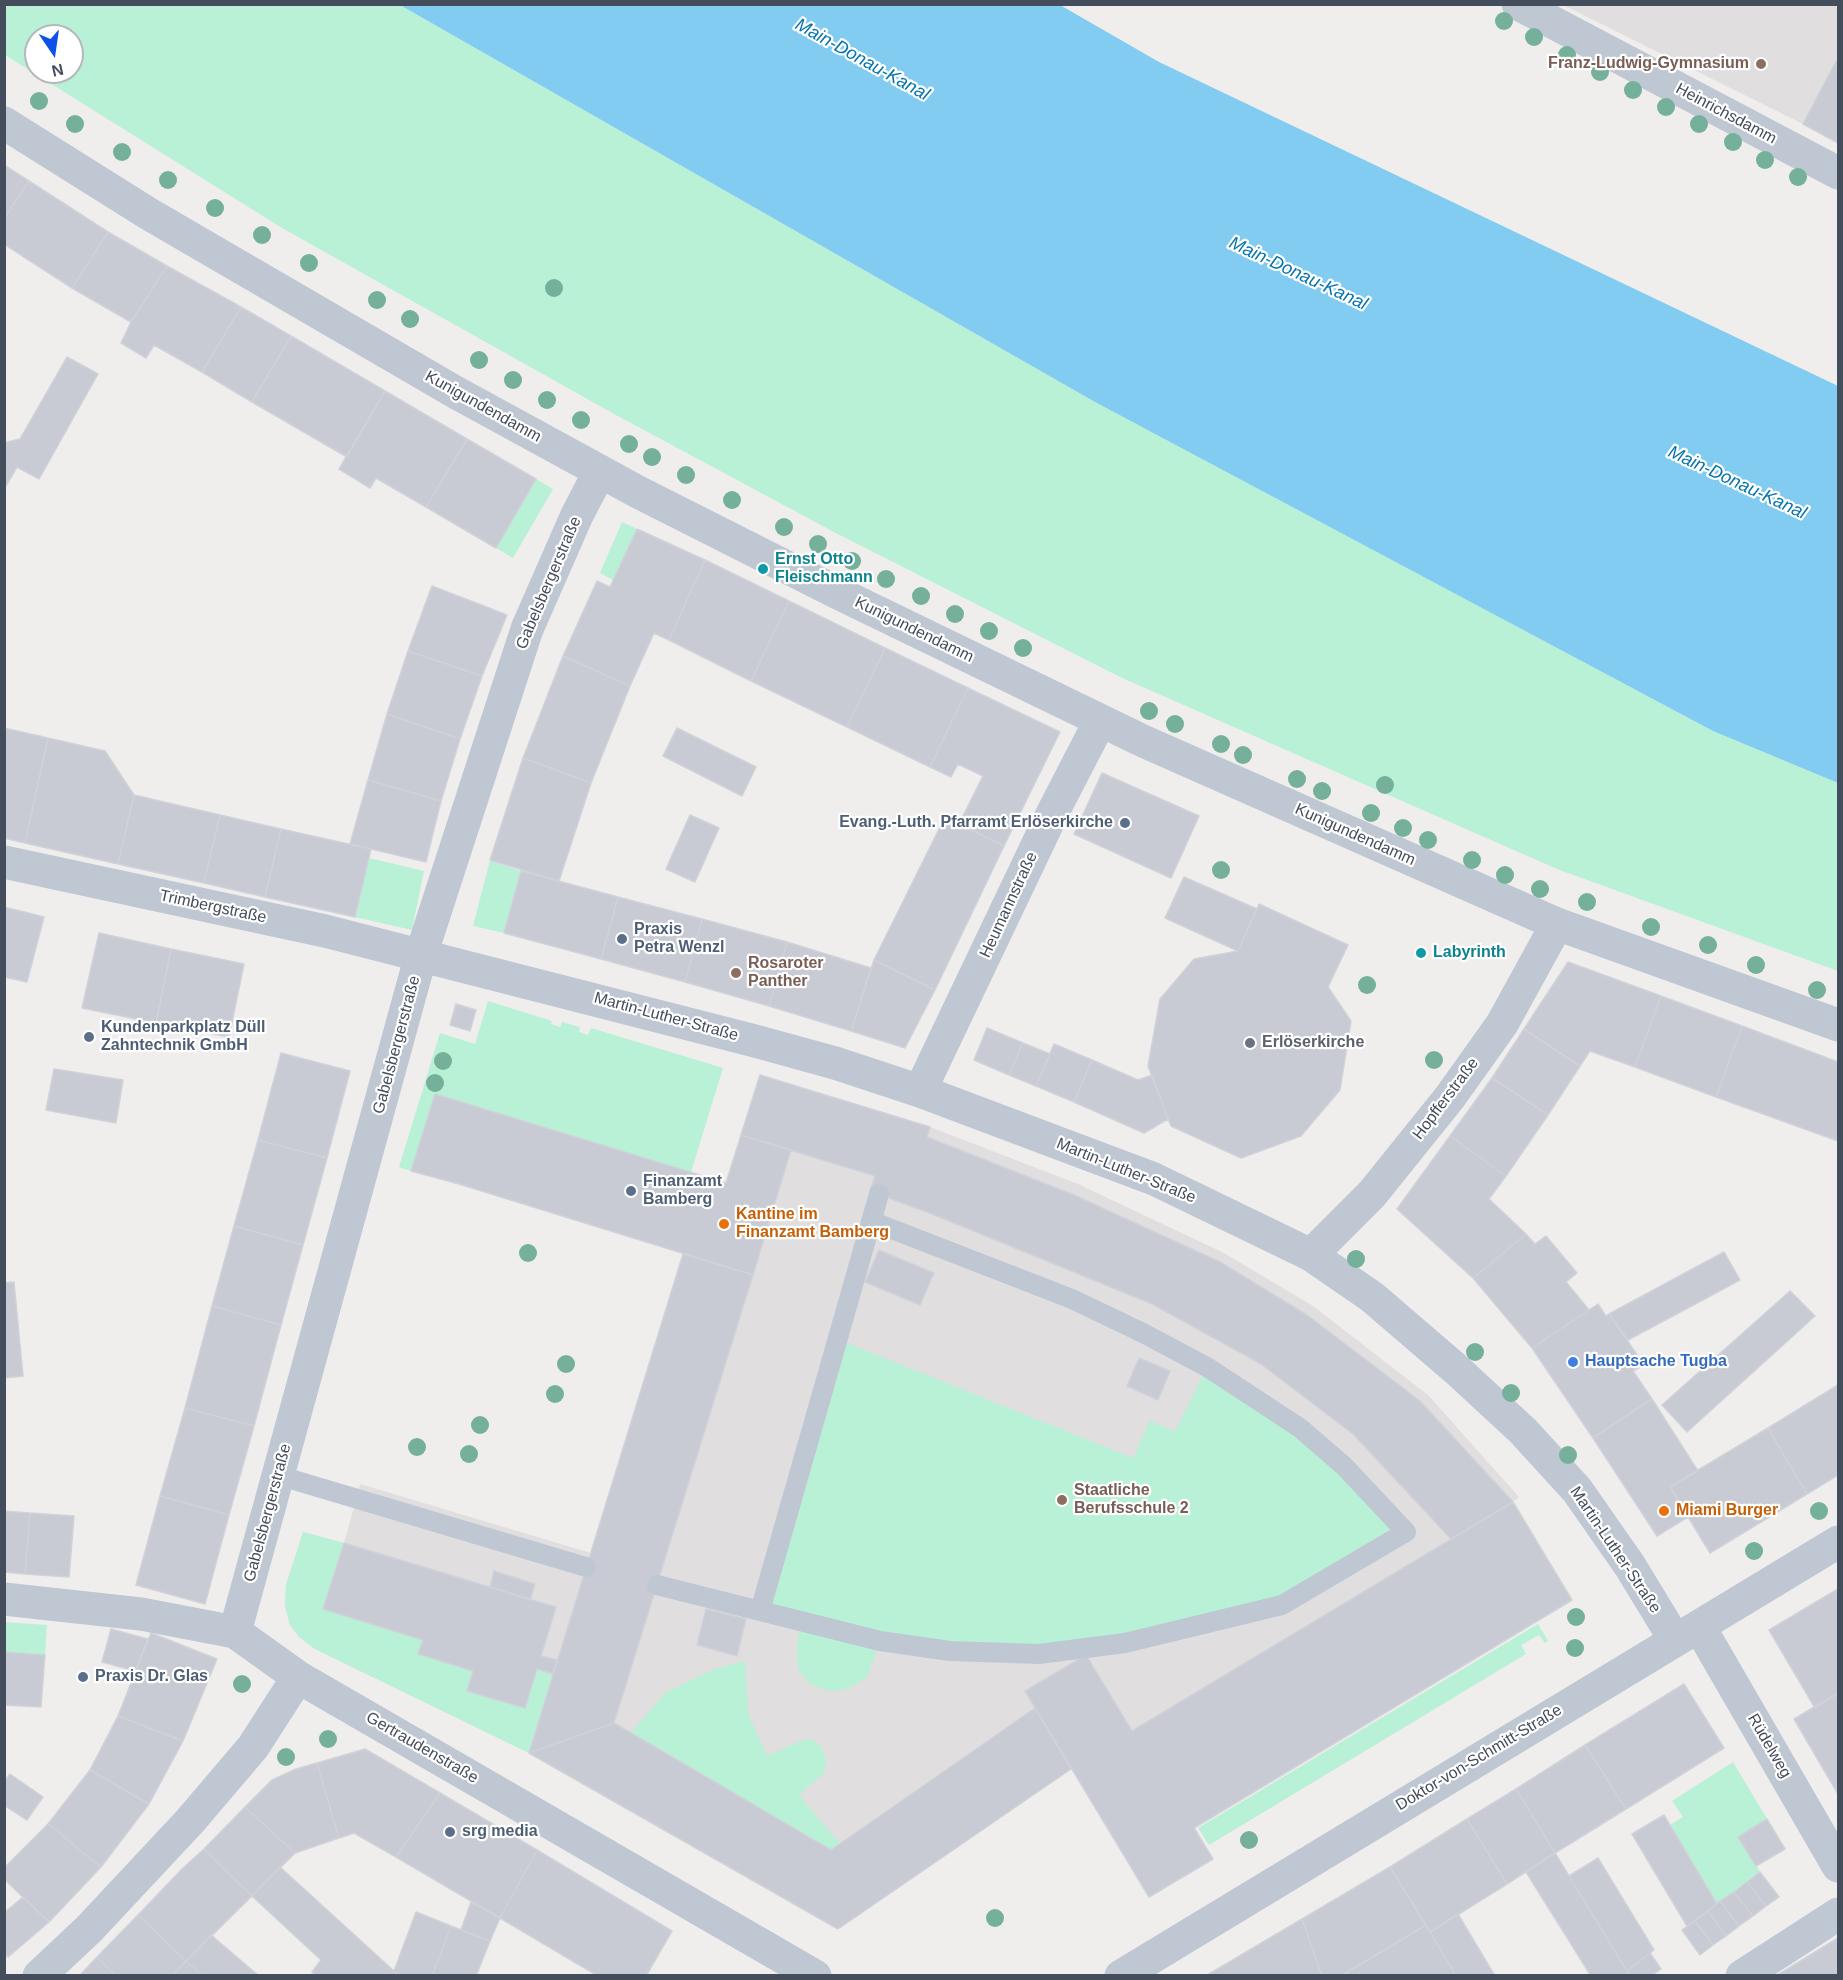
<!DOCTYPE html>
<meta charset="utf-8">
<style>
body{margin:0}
#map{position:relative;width:1843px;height:1980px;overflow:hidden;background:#f0eded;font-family:Helvetica,sans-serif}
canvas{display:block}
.frame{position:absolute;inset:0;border:6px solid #444d5b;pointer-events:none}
.north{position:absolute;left:24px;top:24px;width:60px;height:60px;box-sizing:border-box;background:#fff;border:2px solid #b4b8bd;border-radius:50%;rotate:167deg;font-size:16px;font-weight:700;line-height:24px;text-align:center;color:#444d5b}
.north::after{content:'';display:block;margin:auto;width:21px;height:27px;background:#0e51e8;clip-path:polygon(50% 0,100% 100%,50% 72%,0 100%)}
</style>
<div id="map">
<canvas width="1843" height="1980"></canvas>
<div class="frame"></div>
<div class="north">N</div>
</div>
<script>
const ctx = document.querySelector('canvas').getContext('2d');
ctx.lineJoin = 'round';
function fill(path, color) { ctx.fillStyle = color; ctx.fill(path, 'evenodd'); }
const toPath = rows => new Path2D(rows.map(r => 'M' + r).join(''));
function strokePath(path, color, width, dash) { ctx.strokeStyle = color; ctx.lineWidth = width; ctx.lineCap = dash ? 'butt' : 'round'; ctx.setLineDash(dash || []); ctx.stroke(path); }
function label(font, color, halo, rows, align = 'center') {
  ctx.font = font + ' Helvetica,sans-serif'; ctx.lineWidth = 4.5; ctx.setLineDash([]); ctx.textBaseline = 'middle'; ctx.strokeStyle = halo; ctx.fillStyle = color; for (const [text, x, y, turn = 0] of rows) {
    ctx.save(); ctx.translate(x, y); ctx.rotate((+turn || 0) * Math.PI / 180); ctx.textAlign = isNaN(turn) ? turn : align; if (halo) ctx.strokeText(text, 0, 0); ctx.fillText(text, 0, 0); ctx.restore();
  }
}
fill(toPath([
 [1563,5,1838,5,1838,143,1803,124],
 [760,1075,930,1127,1078,1184,1224,1253,1313,1306,1428,1395,1519,1497,1513,1502,1572,1600,1195,1828,1213,1859,1149,1897,1071,1769,838,1929,529,1753,315,1649,299,1637,290,1625,285,1606,286,1585,303,1532,344,1543,360,1484,591,1553,753,1275,791,1150,741,1135]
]), '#e1dedf');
fill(toPath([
 [4,5,400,5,1095,402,1713,731,1838,783,1838,971,1557,869,1120,677,832,531,616,415,282,228,5,55],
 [36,36,72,36,72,72,36,72],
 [536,479,553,489,513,558,496,548],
 [622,522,637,529,613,580,600,573],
 [369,858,424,871,412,930,355,917],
 [490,860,521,871,504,933,473,926],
 [488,1001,552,1021,551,1024,560,1027,562,1022,580,1027,579,1032,588,1035,591,1028,723,1068,691,1172,435,1094,411,1171,399,1167,440,1033,475,1044],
 [837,1339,1133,1458,1150,1420,1175,1432,1207,1367,1250,1394,1406,1532,1282,1605,1039,1654,880,1641,867,1677,848,1689,829,1691,810,1684,798,1669,797,1644,801,1622,760,1611],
 [303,1532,344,1543,323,1609,423,1640,418,1654,473,1671,467,1691,524,1708,537,1669,553,1674,529,1753,315,1649,299,1637,290,1625,285,1606,286,1585],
 [4,1622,47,1625,45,1655,5,1652],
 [1538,1624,1548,1641,1545,1643,1539,1635,1521,1645,1526,1654,1209,1845,1198,1828],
 [745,1661,748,1713,767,1756,800,1741,809,1739,818,1743,823,1750,826,1762,824,1773,799,1795,840,1844,831,1850,631,1733,665,1693,712,1670],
 [1733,1762,1767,1819,1738,1837,1760,1872,1717,1904,1670,1825,1683,1817,1672,1801]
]), '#b8f1d5');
fill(toPath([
 [400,5,1060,5,1159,62,1838,386,1838,783,1713,731,1095,402]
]), '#82cbf1');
const building = toPath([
 [1836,61,1838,63,1838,143,1803,124,1836,61],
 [4,165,29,181,4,219,4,165],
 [29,181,108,232,72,288,4,244,4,219,29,181],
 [108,232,167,266,131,322,72,288,108,232],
 [167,266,241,307,202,372,154,345,146,358,121,343,131,322,167,266],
 [241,307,291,336,252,402,202,372,241,307],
 [291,336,385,391,347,457,252,402,291,336],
 [67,357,98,374,39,479,17,467,6,486,4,443,20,439,67,357],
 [385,391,467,439,426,507,376,478,370,488,339,469,385,391],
 [467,439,536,479,496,548,426,507,467,439],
 [637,529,705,560,669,640,654,633,630,686,563,656,597,581,610,587,637,529],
 [705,560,789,601,751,681,669,640,705,560],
 [432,586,507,615,482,676,408,651,432,586],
 [789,601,885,648,847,727,751,681,789,601],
 [885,648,968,688,930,767,847,727,885,648],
 [408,651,482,676,460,739,387,714,408,651],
 [563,656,630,686,591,783,523,758,563,656],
 [968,688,1060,732,1004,846,959,824,983,776,958,764,951,777,930,767,968,688],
 [387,714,460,739,441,801,368,780,387,714],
 [4,728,48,738,25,843,4,838,4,728],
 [677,728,756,767,742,796,663,756,677,728],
 [48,738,105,751,134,795,118,864,25,843,48,738],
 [523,758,591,783,559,881,490,860,523,758],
 [1102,773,1199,816,1171,878,1074,834,1102,773],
 [368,780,441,801,426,862,350,844,368,780],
 [134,795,220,815,204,883,118,864,134,795],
 [220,815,281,829,265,897,204,883,220,815],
 [690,815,719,828,695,882,666,869,690,815],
 [945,817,1004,846,935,990,874,960,945,817],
 [281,829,371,849,355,917,265,897,281,829],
 [521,871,618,897,601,959,504,933,521,871],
 [1184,877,1257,909,1238,951,1165,918,1184,877],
 [618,897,702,919,685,982,601,959,618,897],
 [1259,904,1348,945,1328,987,1351,1021,1340,1090,1301,1136,1241,1158,1171,1126,1148,1066,1160,999,1194,959,1238,951,1259,904],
 [4,907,44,917,27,982,4,977,4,907],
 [702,919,787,942,769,1006,685,982,702,919],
 [99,933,171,949,156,1023,82,1008,99,933],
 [787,942,871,968,851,1031,769,1006,787,942],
 [171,949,244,964,229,1037,156,1023,171,949],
 [874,960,935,990,905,1048,851,1031,874,960],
 [1568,962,1661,996,1635,1067,1590,1051,1580,1066,1524,1029,1568,962],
 [1661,996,1742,1026,1716,1097,1635,1067,1661,996],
 [456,1004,476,1010,470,1031,450,1025,456,1004],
 [1742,1026,1838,1062,1838,1141,1716,1097,1742,1026],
 [987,1028,1023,1043,1009,1075,974,1060,987,1028],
 [1524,1029,1580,1066,1548,1115,1492,1078,1524,1029],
 [1023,1043,1050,1054,1036,1086,1009,1075,1023,1043],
 [1054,1044,1092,1060,1074,1102,1036,1086,1054,1044],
 [281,1053,350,1071,327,1158,258,1140,281,1053],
 [1092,1060,1138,1080,1152,1075,1168,1119,1144,1133,1074,1102,1092,1060],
 [54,1069,123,1080,116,1123,46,1110,54,1069],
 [760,1075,930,1127,927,1137,1074,1195,1220,1262,1307,1315,1420,1401,1513,1502,1451,1539,1353,1434,1261,1364,1152,1304,932,1214,870,1191,875,1176,741,1135,760,1075],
 [1492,1078,1548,1115,1506,1176,1450,1136,1492,1078],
 [435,1094,726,1183,741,1135,791,1150,753,1275,459,1184,411,1171,435,1094],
 [1450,1136,1506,1176,1489,1199,1526,1234,1473,1278,1397,1209,1450,1136],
 [258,1140,327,1158,303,1245,234,1226,258,1140],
 [234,1226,303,1245,281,1325,212,1306,234,1226],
 [1526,1234,1535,1244,1546,1236,1577,1273,1566,1282,1589,1310,1532,1348,1473,1278,1526,1234],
 [879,1250,934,1273,920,1305,865,1282,879,1250],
 [1724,1252,1740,1280,1628,1340,1609,1314,1724,1252],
 [683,1254,753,1275,614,1723,529,1753,683,1254],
 [14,1282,23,1376,4,1378,4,1283,14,1282],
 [1790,1291,1815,1316,1687,1432,1662,1405,1790,1291],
 [1598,1304,1606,1316,1609,1314,1644,1365,1633,1371,1652,1399,1593,1438,1532,1348,1598,1304],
 [212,1306,281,1325,254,1426,185,1408,212,1306],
 [1139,1358,1170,1371,1158,1400,1127,1386,1139,1358],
 [1838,1385,1838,1475,1807,1494,1768,1428,1838,1385],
 [1652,1399,1698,1471,1670,1487,1688,1517,1657,1536,1593,1438,1652,1399],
 [185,1408,254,1426,229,1515,160,1496,185,1408],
 [1768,1428,1807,1494,1710,1553,1670,1487,1768,1428],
 [160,1496,229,1515,205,1604,136,1585,160,1496],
 [1513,1502,1572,1600,1194,1828,1213,1859,1149,1897,1025,1691,1086,1655,1132,1731,1513,1502],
 [4,1511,30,1513,25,1574,4,1572,4,1511],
 [30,1513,74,1516,69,1577,25,1574,30,1513],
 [344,1543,556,1607,541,1656,557,1660,553,1674,537,1669,525,1708,467,1691,473,1671,418,1654,423,1640,323,1609,344,1543],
 [494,1571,535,1584,530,1600,490,1587,494,1571],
 [1838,1589,1838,1693,1815,1708,1769,1630,1838,1589],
 [706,1609,746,1619,737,1656,697,1645,706,1609],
 [111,1629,148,1639,135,1671,102,1662,111,1629],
 [151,1633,217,1659,183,1741,118,1716,151,1633],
 [4,1652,45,1655,41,1707,4,1705,4,1652],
 [1684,1684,1724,1748,1626,1809,1585,1745,1684,1684],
 [1838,1693,1838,1794,1794,1719,1838,1693],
 [1035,1708,1071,1769,838,1929,529,1753,614,1723,831,1850,1035,1708],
 [118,1716,183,1741,149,1804,90,1770,118,1716],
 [1585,1745,1626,1809,1555,1853,1516,1789,1585,1745],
 [365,1749,440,1793,396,1857,354,1833,339,1838,317,1763,365,1749],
 [317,1763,339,1838,295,1853,245,1807,272,1780,296,1769,317,1763],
 [90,1770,149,1804,101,1867,48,1824,90,1770],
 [10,1774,43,1797,27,1820,4,1805,4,1782,10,1774],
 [1516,1789,1555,1853,1507,1884,1467,1819,1516,1789],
 [440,1793,537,1850,500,1918,396,1857,440,1793],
 [245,1807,295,1853,252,1896,204,1849,245,1807],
 [1664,1815,1717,1904,1687,1926,1632,1834,1664,1815],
 [1467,1819,1507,1884,1430,1932,1390,1867,1467,1819],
 [1767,1819,1785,1849,1756,1866,1738,1837,1767,1819],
 [48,1824,101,1867,49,1922,4,1879,4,1868,48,1824],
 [204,1849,252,1896,186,1961,138,1915,182,1869,204,1849],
 [537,1850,672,1931,646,1976,598,1976,500,1918,537,1850],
 [1555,1853,1627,1971,1630,1976,1591,1976,1526,1872,1555,1853],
 [1598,1858,1654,1950,1627,1971,1569,1876,1598,1858],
 [280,1867,394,1971,399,1976,316,1976,312,1972,321,1960,252,1896,280,1867],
 [1390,1867,1426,1925,1341,1976,1322,1976,1302,1919,1390,1867],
 [1760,1872,1779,1897,1766,1906,1747,1882,1760,1872],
 [1747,1882,1766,1906,1753,1916,1734,1892,1747,1882],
 [1734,1892,1753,1916,1739,1926,1720,1901,1734,1892],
 [23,1897,49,1922,8,1957,4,1951,4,1913,23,1897],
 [1720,1901,1739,1926,1726,1936,1708,1911,1720,1901],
 [471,1902,500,1918,490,1941,461,1930,471,1902],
 [1708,1911,1726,1936,1713,1945,1695,1921,1708,1911],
 [416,1912,451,1926,432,1976,399,1976,394,1971,416,1912],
 [1458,1914,1495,1976,1456,1976,1430,1932,1458,1914],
 [138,1915,186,1961,172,1976,116,1976,97,1957,138,1915],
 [1302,1919,1322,1976,1210,1976,1209,1974,1302,1919],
 [1695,1921,1713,1945,1700,1955,1682,1930,1695,1921],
 [1426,1925,1456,1976,1349,1976,1347,1972,1426,1925],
 [451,1926,490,1941,476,1976,432,1976,451,1926],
 [211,1935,259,1976,203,1976,186,1961,211,1935],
 [1838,1938,1838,1976,1776,1976,1838,1938],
 [1650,1953,1661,1969,1651,1976,1630,1976,1627,1971,1650,1953],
 [97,1957,116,1976,79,1976,97,1957],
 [186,1961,203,1976,172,1976,186,1961]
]);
fill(building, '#c8cbd3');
strokePath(building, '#d0d2d9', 1.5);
strokePath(toPath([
 [277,1475,586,1567],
 [657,1585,880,1641,950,1651,1039,1654,1125,1643,1282,1605,1406,1532,1344,1466,1300,1428,1207,1367,1143,1333,1072,1299,871,1221],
 [760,1611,879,1194]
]), '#bfc7d3', 20);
strokePath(toPath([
 [1518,4,1838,173],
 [4,123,149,214,455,392,638,492,838,593,1143,741,1557,924,1838,1025],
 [4,862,325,931,755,1041,835,1063,920,1091,1154,1179,1311,1255,1372,1297,1457,1370,1523,1431,1577,1490,1630,1566,1675,1640],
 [920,1091,1053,812,1100,721],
 [1311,1255,1372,1194,1450,1097,1502,1024,1557,924],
 [4,1599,141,1614,235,1632,298,1677,815,1976],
 [1699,1626,1838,1866],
 [235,1632,421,955,527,629,577,515,600,471],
 [39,1976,89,1929,190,1821,253,1747,298,1677],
 [1121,1976,1838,1542],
 [1742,1976,1838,1914]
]), '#bfc7d3', 33);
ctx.fillStyle = '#75b19a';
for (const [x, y] of [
 [1504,21],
 [1534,37],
 [1567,55],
 [1600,72],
 [1633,90],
 [39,101],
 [1666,107],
 [75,124],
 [1699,124],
 [1733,142],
 [122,152],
 [1765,160],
 [1798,177],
 [168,180],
 [215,208],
 [262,235],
 [309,263],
 [554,288],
 [377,300],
 [410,319],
 [479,360],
 [513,380],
 [547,400],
 [581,420],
 [629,444],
 [652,457],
 [686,475],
 [732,500],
 [784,527],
 [818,544],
 [852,561],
 [886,579],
 [921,596],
 [955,614],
 [989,631],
 [1023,648],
 [1149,711],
 [1175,724],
 [1221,744],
 [1243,755],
 [1297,779],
 [1385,785],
 [1322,791],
 [1371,813],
 [1403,828],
 [1428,840],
 [1472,860],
 [1221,870],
 [1505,875],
 [1540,889],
 [1587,902],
 [1651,927],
 [1708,945],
 [1756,965],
 [1367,985],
 [1817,990],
 [1434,1060],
 [443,1061],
 [435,1083],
 [528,1253],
 [1356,1259],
 [1475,1352],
 [566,1364],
 [1511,1393],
 [555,1394],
 [480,1425],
 [417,1447],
 [469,1454],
 [1568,1455],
 [1819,1511],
 [1754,1551],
 [1576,1617],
 [1575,1648],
 [242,1684],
 [328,1739],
 [286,1757],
 [1249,1840],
 [995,1918]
]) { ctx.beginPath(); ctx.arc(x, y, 9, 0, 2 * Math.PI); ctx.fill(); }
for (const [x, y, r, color] of [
 [1761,64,6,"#8d6e63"],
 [763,569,6,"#0f9aa8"],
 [1125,823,6,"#5c6f8a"],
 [622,939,6,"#5c6f8a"],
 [1421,953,6,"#0f9aa8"],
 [736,973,6,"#8d6e63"],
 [89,1037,6,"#5c6f8a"],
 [1250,1043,6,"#6b7280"],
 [631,1191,6,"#5c6f8a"],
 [724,1224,6,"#e8710a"],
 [1573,1362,6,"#3f7fe0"],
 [1062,1500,6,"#8d6e63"],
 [1664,1511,6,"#e8710a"],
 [83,1677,6,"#5c6f8a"],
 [450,1832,6,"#5c6f8a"]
]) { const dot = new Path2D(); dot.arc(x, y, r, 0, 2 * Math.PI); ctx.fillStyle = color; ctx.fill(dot); strokePath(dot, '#fff', 2); }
label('bold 16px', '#785e54', '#fff', [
 ["Franz-Ludwig-Gymnasium",1749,64,"right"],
 ["Rosaroter",748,964],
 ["Panther",748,982],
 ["Staatliche",1074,1491],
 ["Berufsschule 2",1074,1509]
], 'left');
label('16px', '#444d5b', '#fff', [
 ["Heinrichsdamm",1726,114,28],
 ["Kunigundendamm",483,407,29],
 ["Gabelsbergerstraße",549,583,-67],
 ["Kunigundendamm",914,630,26],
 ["Kunigundendamm",1355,835,24],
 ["Heumannstraße",1009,905,-65],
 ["Trimbergstraße",213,907,12],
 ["Martin-Luther-Straße",666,1017,15],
 ["Gabelsbergerstraße",397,1045,-75],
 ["Hopfferstraße",1446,1099,-53],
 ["Martin-Luther-Straße",1126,1171,22],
 ["Gabelsbergerstraße",268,1513,-75],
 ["Martin-Luther-Straße",1615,1550,56],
 ["Rüdelweg",1769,1746,60],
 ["Gertraudenstraße",422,1748,30],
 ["Doktor-von-Schmitt-Straße",1479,1758,-31]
]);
label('bold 16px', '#0d838f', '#fff', [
 ["Ernst Otto",775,560],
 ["Fleischmann",775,578],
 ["Labyrinth",1433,953]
], 'left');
label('bold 16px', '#4e5e75', '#fff', [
 ["Evang.-Luth. Pfarramt Erlöserkirche",1113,823,"right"],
 ["Praxis",634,930],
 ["Petra Wenzl",634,948],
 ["Kundenparkplatz Düll",101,1028],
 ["Zahntechnik GmbH",101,1046],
 ["Finanzamt",643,1182],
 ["Bamberg",643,1200],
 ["Praxis Dr. Glas",95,1677],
 ["srg media",462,1832]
], 'left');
label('bold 16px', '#5b616d', '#fff', [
 ["Erlöserkirche",1262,1043]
], 'left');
label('bold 16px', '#c56008', '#fff', [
 ["Kantine im",736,1215],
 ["Finanzamt Bamberg",736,1233],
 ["Miami Burger",1676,1511]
], 'left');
label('bold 16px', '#366cbe', '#fff', [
 ["Hauptsache Tugba",1585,1362]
], 'left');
label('italic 18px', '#0474af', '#fff', [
 ["Main-Donau-Kanal",862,60,29],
 ["Main-Donau-Kanal",1298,274,25],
 ["Main-Donau-Kanal",1737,483,25]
]);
</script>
